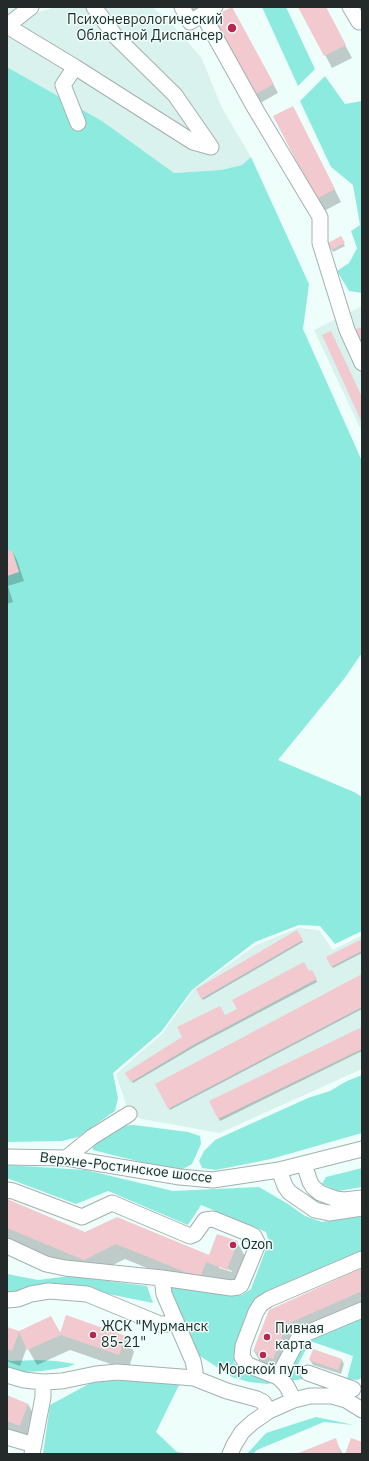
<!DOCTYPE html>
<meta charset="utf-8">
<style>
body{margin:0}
#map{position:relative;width:369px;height:1461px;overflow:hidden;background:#eefefb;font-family:"IBM Plex Sans",sans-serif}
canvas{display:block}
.frame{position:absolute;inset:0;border:8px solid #242a29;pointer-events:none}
</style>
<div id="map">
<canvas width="369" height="1461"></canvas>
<div class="frame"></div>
</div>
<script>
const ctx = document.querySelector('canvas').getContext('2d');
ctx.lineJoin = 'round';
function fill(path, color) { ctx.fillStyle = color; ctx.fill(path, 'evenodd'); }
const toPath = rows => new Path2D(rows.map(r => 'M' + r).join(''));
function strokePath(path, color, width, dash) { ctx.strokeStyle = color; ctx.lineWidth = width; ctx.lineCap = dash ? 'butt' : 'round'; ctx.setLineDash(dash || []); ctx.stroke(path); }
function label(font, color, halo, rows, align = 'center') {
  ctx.font = font + ' "IBM Plex Sans",sans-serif'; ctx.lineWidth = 3; ctx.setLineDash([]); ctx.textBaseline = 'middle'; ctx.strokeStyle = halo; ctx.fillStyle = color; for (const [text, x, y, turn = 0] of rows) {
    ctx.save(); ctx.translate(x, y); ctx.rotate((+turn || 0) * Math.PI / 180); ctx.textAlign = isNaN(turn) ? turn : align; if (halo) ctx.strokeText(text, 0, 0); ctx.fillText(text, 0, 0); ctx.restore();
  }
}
fill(toPath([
 [7,7,26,7,32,14,56,7,152,7,170,22,201,57,222,108,251,157,242,165,221,170,174,173,102,121,7,67],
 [362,306,362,432,314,330],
 [298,928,319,930,333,950,362,935,362,1069,220,1133,142,1119,129,1114,116,1074,162,1034,193,990,256,945]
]), '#d9f2ee');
fill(toPath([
 [262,7,286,7,315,69,298,86],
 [7,67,102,121,174,173,221,170,242,165,251,157,309,284,303,329,362,461,362,653,344,679,278,760,354,792,362,797,362,931,335,944,320,926,299,925,255,942,192,990,161,1032,113,1073,118,1098,115,1111,78,1137,62,1141,7,1142],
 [325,76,345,104,362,101,362,293,349,291,337,271,349,263,357,248,351,231,360,225,353,185,331,167,300,101],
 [362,1075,362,1133,271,1159,216,1170,202,1168,199,1161,204,1151,215,1140,308,1098,330,1091,347,1081],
 [134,1125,188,1132,200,1136,201,1144,192,1164,181,1170,157,1166,93,1150,92,1143,118,1126],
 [7,1165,86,1170,173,1191,259,1187,288,1204,305,1216,322,1222,362,1216,362,1253,261,1298,242,1335,234,1363,265,1376,271,1383,268,1384,249,1382,232,1377,200,1356,164,1285,232,1296,242,1295,251,1289,269,1241,266,1232,201,1205,188,1225,108,1191,76,1204,7,1178],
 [362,1168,362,1187,338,1191,322,1184,326,1177],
 [7,1274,38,1280,70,1276,147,1286,153,1303,59,1284,7,1299],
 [362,1312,362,1378,357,1380,347,1379,353,1356,310,1341,295,1371,303,1379,288,1381,285,1367,297,1341],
 [7,1360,12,1361,37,1360,56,1361,75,1364,68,1367,42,1371,7,1373],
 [96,1380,181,1381,156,1432,177,1452,193,1454,43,1454,50,1405],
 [316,1417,354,1425,324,1422,257,1450,253,1454,247,1454,266,1433]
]), '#8deadf');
fill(toPath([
 [185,7,209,7,193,21],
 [300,7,325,7,352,58,332,68],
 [237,17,278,93,260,103,254,94],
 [293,107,341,202,324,211,317,199],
 [341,238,345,246,333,252,329,243],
 [7,549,8,553,12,551,17,560,24,581,8,586,13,602,7,604],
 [297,932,303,942,203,1000,197,990],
 [362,940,362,953,333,968,328,958],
 [312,971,317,982,196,1046,133,1083,127,1073],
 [362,975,362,1009,170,1110,156,1084],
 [362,1028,362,1051,220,1121,211,1102],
 [7,1200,85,1233,210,1256,237,1242,246,1258,236,1285,215,1277,208,1293,125,1259,93,1275,7,1239],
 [219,1266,232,1271,232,1272,219,1268],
 [362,1269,362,1310,295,1340,282,1374,263,1367,254,1351,269,1311],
 [51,1317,61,1334,126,1337,134,1352,128,1370,70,1350,37,1365,27,1347,20,1366,7,1361,7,1328,19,1332],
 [310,1360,342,1360,344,1364,341,1374,313,1365],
 [7,1396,28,1404,37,1420,29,1441,7,1432],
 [335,1440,343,1454,298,1454]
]), '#0003');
fill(toPath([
 [232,7,274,84,254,95,212,17],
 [298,7,326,7,346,45,324,56],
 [293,106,335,189,316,199,273,116],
 [341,236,345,243,331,250,328,243],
 [362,327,362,354,351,331],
 [331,331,362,397,362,423,322,335],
 [12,550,19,572,7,576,7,552],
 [297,930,303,940,201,999,196,989],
 [362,939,362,951,331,967,326,957],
 [304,962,309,971,312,970,317,979,195,1044,131,1082,125,1073,182,1037,177,1027,220,1006,225,1015,237,1009,232,1000],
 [362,974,362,1007,168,1109,155,1084],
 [362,1027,362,1049,218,1119,209,1101],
 [7,1199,85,1232,117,1217,209,1255,217,1234,238,1241,227,1270,206,1262,200,1278,116,1244,84,1260,7,1228],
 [362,1268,362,1291,287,1324,273,1359,253,1351,269,1310],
 [66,1315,126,1336,119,1355,61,1335,27,1350,19,1332,12,1351,7,1349,7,1327,19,1331,51,1316,60,1333],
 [313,1349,342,1359,338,1370,309,1360],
 [7,1395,28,1404,20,1426,7,1421],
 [336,1438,341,1454,296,1454],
 [351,1438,362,1442,362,1454,345,1454]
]), '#f2c9ce');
const minor = toPath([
 [182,7,190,22,215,7],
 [350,7,359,22],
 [203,15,256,110,320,217,320,243,347,330,362,363],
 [7,26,75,67,193,142,211,147,175,95,116,37,94,7],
 [7,26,31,7],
 [75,67,63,85,78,123],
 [7,1157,66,1158,180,1177,213,1180,279,1170,362,1149],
 [66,1158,92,1137,129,1114],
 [304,1164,310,1182,313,1187,320,1193,336,1199,344,1200,362,1198],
 [279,1170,285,1186,289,1192,315,1210,329,1213,362,1208],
 [7,1190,13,1191,82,1217,112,1203,190,1236,195,1234,205,1220,213,1219,250,1234,254,1236,258,1244,241,1285,238,1287,231,1288,162,1278,65,1268,46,1264,7,1246],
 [162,1278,164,1294,193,1361,195,1371,194,1378],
 [7,1300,18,1299,31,1294,49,1291,87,1294,160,1324,168,1324,176,1321],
 [308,1373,353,1389],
 [7,1375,24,1380,43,1382,62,1381,96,1374,117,1372,194,1378,227,1391,257,1399,263,1402,269,1411],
 [278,1377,248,1365,242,1357,243,1346,256,1312,261,1304,269,1299,362,1259],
 [294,1400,286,1385,278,1377,298,1339,307,1333,362,1310],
 [7,1437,34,1445],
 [32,1454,43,1397,43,1382],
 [230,1454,234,1445,242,1432,253,1422,269,1411,294,1400,310,1396,332,1396,346,1400,362,1410]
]);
strokePath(minor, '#a2b1af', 17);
strokePath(minor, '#fff', 15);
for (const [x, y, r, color] of [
 [232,28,5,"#b72750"],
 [233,1245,4,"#b72750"],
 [93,1335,4,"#b72750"],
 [267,1337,4,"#b72750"],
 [263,1355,4,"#b72750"]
]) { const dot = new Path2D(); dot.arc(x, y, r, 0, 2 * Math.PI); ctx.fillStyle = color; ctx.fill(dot); strokePath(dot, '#eefefb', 1.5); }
label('14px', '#242a29', '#eefefb', [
 ["Психоневрологический",223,20,"right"],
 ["Областной Диспансер",223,36,"right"],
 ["Ozon",241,1245],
 ["ЖСК \"Мурманск",101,1327],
 ["85-21\"",101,1343],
 ["Пивная",275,1329],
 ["карта",275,1345],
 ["Морской путь",263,1370,"center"]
], 'left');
label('14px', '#242a29', '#eefefb', [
 ["Верхне-Ростинское шоссе",126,1168,7]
]);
</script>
